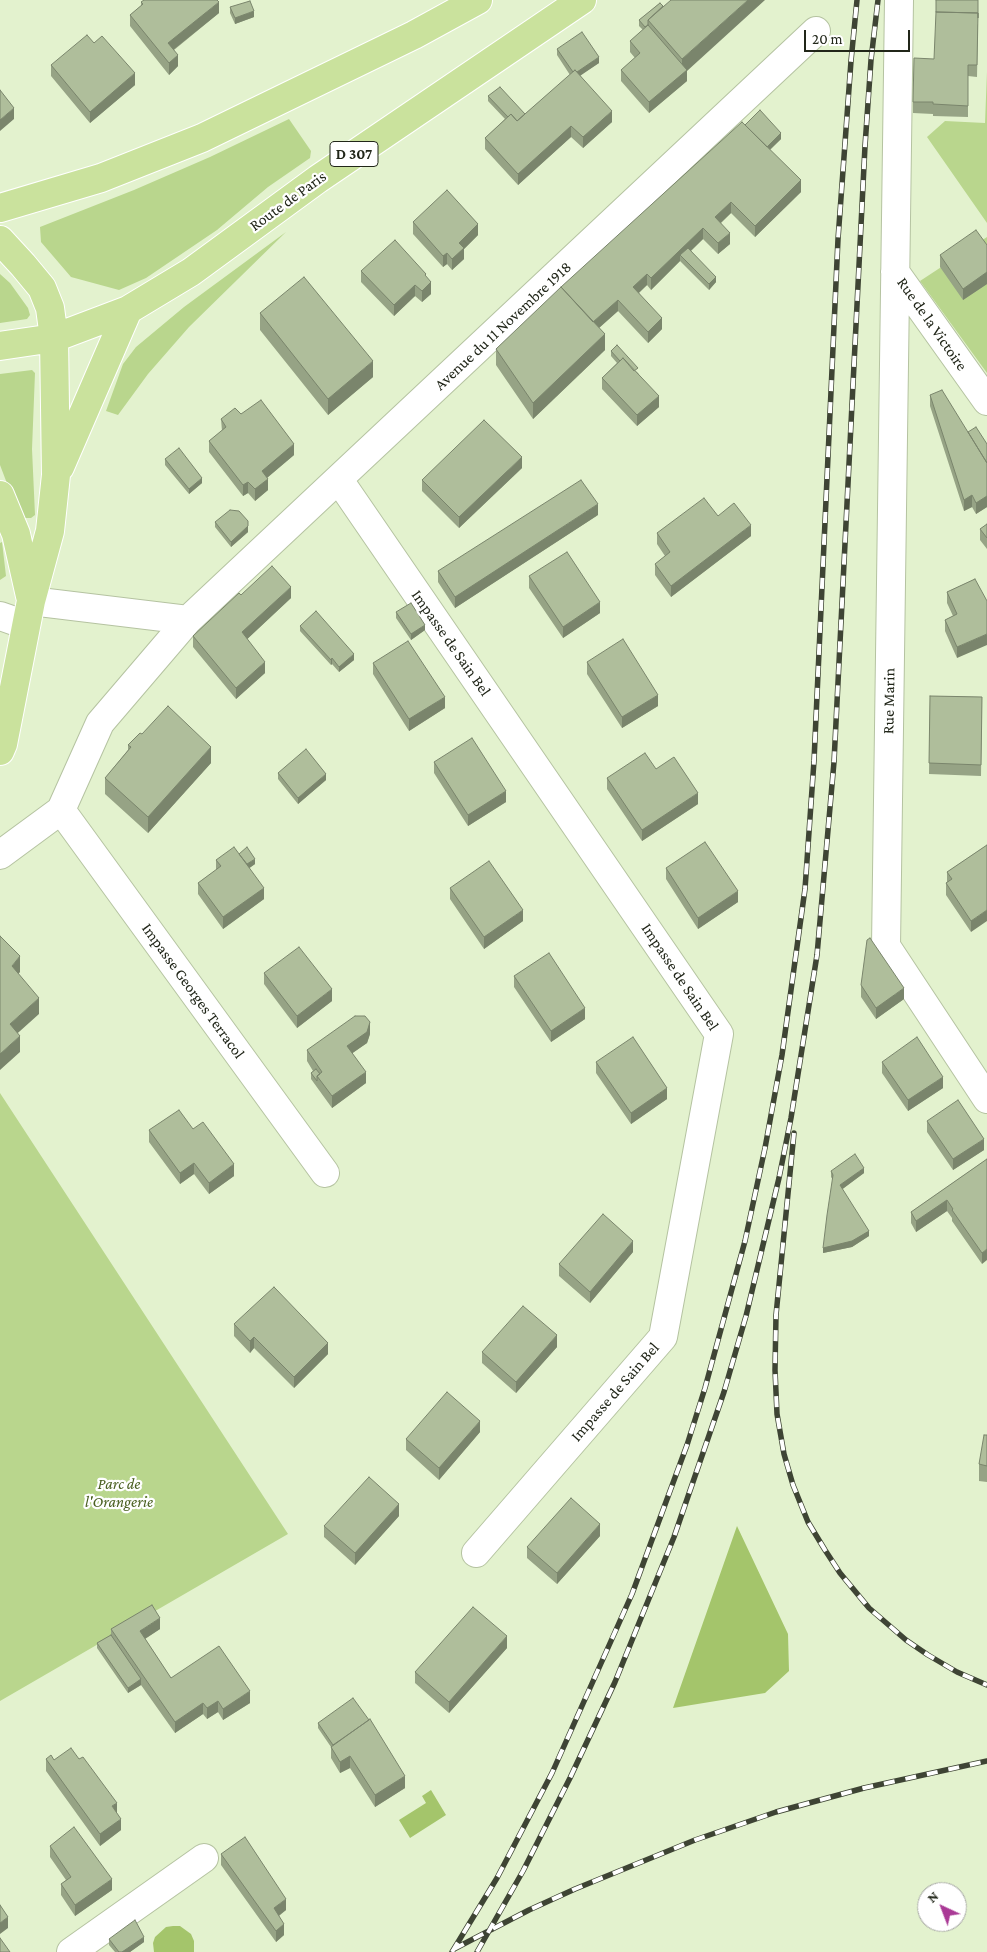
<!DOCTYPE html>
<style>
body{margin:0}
#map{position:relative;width:987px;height:1952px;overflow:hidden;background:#e3f2ce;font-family:"Crimson Pro",serif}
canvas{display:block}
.north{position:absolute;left:917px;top:1882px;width:50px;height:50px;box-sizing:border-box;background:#fff;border:1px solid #a6a8a3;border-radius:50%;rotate:317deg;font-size:14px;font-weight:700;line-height:20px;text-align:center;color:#212619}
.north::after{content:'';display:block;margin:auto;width:18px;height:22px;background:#aa3a96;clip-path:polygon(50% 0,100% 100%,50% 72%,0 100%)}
.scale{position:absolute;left:804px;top:30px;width:106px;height:22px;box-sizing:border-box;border:2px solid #212619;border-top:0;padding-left:6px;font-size:15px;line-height:18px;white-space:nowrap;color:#212619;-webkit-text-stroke:4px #fff;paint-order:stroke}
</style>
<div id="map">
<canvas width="987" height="1952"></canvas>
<div class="north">N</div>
<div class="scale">20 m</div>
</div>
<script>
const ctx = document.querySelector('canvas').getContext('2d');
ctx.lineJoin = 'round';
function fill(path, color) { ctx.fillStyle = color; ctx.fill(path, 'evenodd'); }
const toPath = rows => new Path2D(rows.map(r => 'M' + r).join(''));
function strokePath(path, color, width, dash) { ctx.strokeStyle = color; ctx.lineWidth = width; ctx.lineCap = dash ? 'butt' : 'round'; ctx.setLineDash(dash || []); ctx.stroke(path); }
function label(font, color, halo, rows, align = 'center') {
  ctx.font = font + ' "Crimson Pro",serif'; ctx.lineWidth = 4.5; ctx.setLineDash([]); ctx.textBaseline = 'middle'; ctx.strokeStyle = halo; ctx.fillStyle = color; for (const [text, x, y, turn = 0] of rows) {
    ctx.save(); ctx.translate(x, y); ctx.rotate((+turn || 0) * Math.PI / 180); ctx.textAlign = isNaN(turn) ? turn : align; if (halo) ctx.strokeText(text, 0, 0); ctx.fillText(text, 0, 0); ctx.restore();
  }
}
fill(toPath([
 [987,72,987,223,927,137,945,121,985,123],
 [289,119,311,151,310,158,268,187,217,230,146,278,119,290,71,277,41,242,40,227,134,190,210,157],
 [286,232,189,327,148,374,118,415,106,411,123,364,136,347,184,307],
 [987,237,987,373,920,281],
 [0,274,10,283,28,308,30,315,27,319,0,323],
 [32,370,35,373,32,449,35,515,31,518,22,518,19,515,0,465,0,374],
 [2,542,6,576,0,580,0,543],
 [0,1093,288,1534,0,1701]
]), '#b9d68d');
fill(toPath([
 [737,1526,788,1634,789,1671,765,1693,673,1708],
 [431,1790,446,1815,410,1838,399,1820,426,1803,422,1796],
 [173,1926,180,1926,191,1934,194,1941,194,1952,154,1952,153,1943,155,1937,166,1927]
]), '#a4c56b');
const minor = toPath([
 [899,0,886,946,987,1099],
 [895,272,987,401],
 [339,480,719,1034,663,1337,476,1553],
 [31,601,188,620],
 [0,616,26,625],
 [61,810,325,1173],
 [0,855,61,810,100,723,188,620,816,31],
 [71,1952,204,1858]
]);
const major = toPath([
 [0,208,101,178,202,138,414,35,478,0],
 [0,240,23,265,42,288,50,308,54,338,56,475,50,531,31,601,3,744,0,751],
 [0,346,54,338,128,310,191,272,318,179,582,0],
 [60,467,128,310],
 [0,495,16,534,30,596]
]);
strokePath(minor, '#b5c3a1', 30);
strokePath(major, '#fff', 30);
strokePath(minor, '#fff', 28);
strokePath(major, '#cae29d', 28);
const rail = toPath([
 [794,1133,776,1315,775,1370,777,1414,784,1454,793,1485,808,1522,825,1550,840,1573,869,1608,906,1640,928,1655,957,1672,987,1685],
 [454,1949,529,1910,575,1889,695,1840,776,1812,864,1788,987,1761],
 [452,1952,497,1878,552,1773,632,1594,687,1445,705,1388,745,1241,765,1148,782,1055,805,889,814,761,838,239,851,61,857,0],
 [477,1952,523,1871,570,1778,615,1682,674,1537,724,1392,746,1316,779,1178,791,1118,817,955,834,762,865,146,871,60,878,0]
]);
strokePath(rail, '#3e4434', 5.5);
strokePath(rail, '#fff', 4, [11]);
fill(toPath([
 [141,2,219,13,174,50,178,66,169,75,130,26,130,15,141,6],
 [660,3,687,71,687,81,649,113,621,81,621,70,635,58,630,52,630,41,643,30,639,26,639,20],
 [230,7,254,17,235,24,230,13],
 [978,24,977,77,968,76,968,117,933,116,933,114,913,113,913,102,934,59],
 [94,43,135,85,90,123,51,76,51,65],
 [557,49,599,63,580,75,612,122,583,148,571,137,518,185,485,149,485,138,505,119,488,101,488,96,525,114,570,75,557,55],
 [745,125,781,139,770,150,801,192,755,237,731,213,721,223,730,244,718,254,703,239,691,251,716,282,709,290,680,261,651,290,647,285,639,293,662,329,648,343,618,311,599,328,605,350,533,419,496,365,496,349],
 [413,222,478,235,464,249,464,259,452,270,447,264,443,267,413,234],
 [987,245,987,284,963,300,940,267,940,255],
 [361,271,426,277,431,294,422,302,415,296,394,316,361,282],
 [260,313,373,377,328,415,260,330],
 [611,351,638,373,659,407,637,426,602,389,602,378,617,363,611,356],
 [930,395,968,432,987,444,987,507,976,514,972,507,964,511,930,406],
 [241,414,294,455,267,478,268,490,255,501,248,493,243,496,209,452,209,441,222,431,221,419],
 [165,459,202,483,189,494,165,465],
 [522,468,459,528,422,491,422,480],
 [598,515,455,608,438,582,438,571],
 [718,516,751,536,671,597,655,575,655,564,665,556,657,544,657,533],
 [248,521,248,532,231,547,215,527,215,522],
 [987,524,987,549,980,540,980,529],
 [529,576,600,613,563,638,529,588],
 [975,579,957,658,945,631,945,620,953,616,947,603,947,592],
 [241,595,291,598,247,639,265,673,236,699,193,647,193,636],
 [396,612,425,630,411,640,396,618],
 [300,626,354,660,339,672,332,664,331,665,300,631],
 [587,662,658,706,622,728,587,674],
 [373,663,445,708,409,731,373,674],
 [930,696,982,697,981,776,929,774],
 [128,745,211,763,148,833,105,794,105,778,128,750],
 [434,762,506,802,468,826,434,773],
 [656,769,698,804,642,841,607,789,607,778],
 [278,773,326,780,298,804,278,779],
 [987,845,971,932,946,895,946,883,947,882,947,872],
 [239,854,255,864,249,868,264,899,223,929,198,894,198,883,216,870,216,860],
 [666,868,738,902,698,929,666,879],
 [450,888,523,921,484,949,450,899],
 [264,973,332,1001,297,1028,264,984],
 [514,976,585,1019,551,1042,514,987],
 [861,985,904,999,876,1019,861,997],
 [370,1034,367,1043,352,1053,366,1083,332,1108,311,1079,311,1073,313,1071,307,1061,307,1050],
 [596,1062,667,1099,631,1124,596,1073],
 [882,1062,943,1088,908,1111,882,1073],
 [927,1121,984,1150,953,1170,927,1132],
 [149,1130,234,1176,209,1194,194,1174,180,1184,149,1142],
 [987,1159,982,1264,952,1221,952,1218,947,1211,916,1232,911,1223,911,1212],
 [831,1171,864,1173,842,1189,869,1236,852,1247,823,1253,833,1180,831,1177],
 [633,1252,590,1303,559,1276,559,1264],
 [234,1324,328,1354,294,1388,254,1348,250,1353,234,1336],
 [557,1347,516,1393,482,1363,482,1352],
 [480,1432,439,1480,406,1450,406,1439],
 [987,1435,987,1482,979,1481,979,1464],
 [399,1516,355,1565,324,1537,324,1526],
 [600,1536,557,1584,527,1558,527,1547],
 [111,1629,160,1629,145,1639,171,1678,250,1703,223,1720,218,1712,207,1719,203,1714,175,1733,141,1685,128,1693,97,1648,97,1643,111,1635],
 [507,1648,449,1713,415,1683,415,1672],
 [318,1723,405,1788,375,1807,350,1768,340,1773,331,1758,331,1747,318,1728],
 [46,1759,54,1760,117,1814,121,1830,100,1846,46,1771],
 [50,1846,112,1890,75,1916,61,1895,61,1884,66,1880,50,1857],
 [221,1854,286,1910,279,1916,284,1935,276,1942,221,1865],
 [109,1939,144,1942,130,1952,115,1952,109,1945]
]), '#96a385');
fill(toPath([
 [748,0,765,0,687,71,687,81,649,113,649,102,682,74,682,59],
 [219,2,219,13,168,54,168,43],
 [254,11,254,17,235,24,235,18],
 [178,55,178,66,169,75,169,63],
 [599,57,599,63,574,80,574,74],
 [135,73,135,85,90,123,90,112],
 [14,108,14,119,0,131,0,120],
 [612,111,612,122,583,148,583,137],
 [571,126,571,137,518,185,518,174],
 [781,133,781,139,764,155,764,149],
 [801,180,801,192,755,237,755,226],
 [731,202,731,213,715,228,715,217],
 [478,224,478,235,464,249,464,259,452,270,452,259,459,243],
 [703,228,703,239,683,258,680,255,680,261,651,290,651,278],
 [730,233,730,244,718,254,718,243],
 [447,253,447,264,443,267,443,256],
 [987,272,987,284,963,300,963,289],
 [647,274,647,285,633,298,633,287],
 [716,277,716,282,709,290,709,284],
 [431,282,431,294,422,302,422,291],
 [415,285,415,296,394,316,394,305],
 [618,300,618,311,591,335,591,324],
 [662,318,662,329,648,343,648,332],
 [605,334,605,350,533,419,533,403],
 [373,361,373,377,328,415,328,399],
 [659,396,659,407,637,426,637,415],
 [294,444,294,455,262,482,262,471],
 [522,457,522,468,459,528,459,517],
 [202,478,202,483,189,494,189,489],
 [268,479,268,490,255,501,255,489],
 [248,482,248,493,243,496,243,485],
 [972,495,972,507,964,511,964,500],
 [987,496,987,507,976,514,976,503],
 [598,504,598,515,455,608,455,597],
 [751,525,751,536,671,597,671,586],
 [248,526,248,532,231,547,231,542],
 [291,587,291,598,242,644,242,632],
 [600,602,600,613,563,638,563,627],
 [425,625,425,630,411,640,411,634],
 [987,634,987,645,957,658,957,647],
 [354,654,354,660,339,672,339,667],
 [332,658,332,664,331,665,331,660],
 [265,662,265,673,236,699,236,688],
 [658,695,658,706,622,728,622,717],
 [445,697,445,708,409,731,409,719],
 [211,747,211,763,148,833,148,817],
 [326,774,326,780,298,804,298,798],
 [506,791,506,802,468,826,468,815],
 [698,793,698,804,642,841,642,830],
 [255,859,255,864,244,872,244,866],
 [264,888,264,899,223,929,223,917],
 [738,891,738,902,698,929,698,918],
 [523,910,523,921,484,949,484,937],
 [987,910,987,921,971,932,971,921],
 [20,956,20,972,12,982,12,966],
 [904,988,904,999,876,1019,876,1008],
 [332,989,332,1001,297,1028,297,1016],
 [39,998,39,1014,10,1040,10,1024],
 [585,1008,585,1019,551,1042,551,1031],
 [370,1022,370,1034,367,1043,347,1057,347,1046],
 [20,1036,20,1052,0,1070,0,1054],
 [366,1072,366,1083,332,1108,332,1096],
 [943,1077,943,1088,908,1111,908,1100],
 [667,1088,667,1099,631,1124,631,1113],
 [984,1139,984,1150,953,1170,953,1159],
 [194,1163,194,1174,180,1184,180,1173],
 [234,1164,234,1176,209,1194,209,1183],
 [864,1168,864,1173,840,1191,840,1185],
 [947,1200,947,1211,916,1232,916,1221],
 [869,1231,869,1236,852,1247,823,1253,823,1248],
 [633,1241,633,1252,590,1303,590,1292],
 [987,1249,987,1260,982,1264,982,1253],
 [557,1335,557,1347,516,1393,516,1382],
 [254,1337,254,1348,250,1353,250,1341],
 [328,1343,328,1354,294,1388,294,1377],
 [480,1421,480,1432,439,1480,439,1468],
 [399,1504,399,1516,355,1565,355,1553],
 [600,1524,600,1536,557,1584,557,1573],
 [160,1618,160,1629,140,1642,140,1631],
 [507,1636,507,1648,449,1713,449,1702],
 [141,1679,141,1685,128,1693,128,1688],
 [250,1691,250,1703,223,1720,223,1709],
 [218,1701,218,1712,207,1719,207,1708],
 [203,1703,203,1714,175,1733,175,1722],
 [350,1756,350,1768,340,1773,340,1762],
 [405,1776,405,1788,375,1807,375,1795],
 [117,1803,117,1814,112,1806],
 [121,1819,121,1830,100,1846,100,1834],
 [112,1879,112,1890,75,1916,75,1905],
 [286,1899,286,1910,274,1919,274,1908],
 [8,1917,8,1928,0,1934,0,1923],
 [284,1924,284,1935,276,1942,276,1931],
 [144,1937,144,1942,130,1952,122,1952]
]), '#7a856c');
const building = toPath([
 [144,0,217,0,219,2,168,43,178,55,169,63,130,15,143,4,141,2,144,0],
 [671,0,748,0,682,59,648,20,671,0],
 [936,0,978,0,978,18,978,13,936,12,936,0],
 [250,1,254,11,235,18,230,7,250,1],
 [660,3,663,6,648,20,648,25,645,27,639,20,660,3],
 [936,12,978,13,977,65,968,65,968,106,933,104,933,102,913,102,914,58,934,59,936,12],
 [648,25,687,70,649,102,621,70,640,53,630,41,648,25],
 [582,32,599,57,577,72,575,70,573,72,557,49,582,32],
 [87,35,94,43,102,36,135,73,90,112,51,65,87,35],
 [575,70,612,111,583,137,571,126,518,174,485,138,511,114,517,121,575,70],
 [500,87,525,114,517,121,511,114,508,117,488,96,500,87],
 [0,90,14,108,0,120,0,90],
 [760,110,781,133,767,147,745,125,760,110],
 [742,122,801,180,755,226,731,202,715,217,730,233,718,243,703,228,651,278,647,274,633,287,662,318,648,332,618,300,593,322,561,287,742,122],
 [447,190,478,224,459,243,464,248,452,259,447,253,443,256,413,222,447,190],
 [976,230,987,245,987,272,963,289,940,255,976,230],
 [395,240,426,274,425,275,431,282,422,291,415,285,394,305,361,271,395,240],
 [688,248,716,277,709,284,680,255,688,248],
 [304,277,373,361,328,399,260,313,304,277],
 [561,287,605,334,533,403,496,349,561,287],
 [617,345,638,368,634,371,623,358,620,361,611,351,617,345],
 [623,358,659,396,637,415,602,378,623,358],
 [942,390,987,463,987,496,976,503,972,495,964,500,930,395,942,390],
 [261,400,294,444,262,471,268,479,255,489,248,482,243,485,209,441,226,427,221,419,235,408,241,414,261,400],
 [484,420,522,457,459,517,422,480,484,420],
 [976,427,987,444,987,463,968,432,976,427],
 [179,448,202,478,189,489,165,459,179,448],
 [581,480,598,504,455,597,438,571,581,480],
 [704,498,718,516,734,503,751,525,671,586,655,564,670,552,657,533,704,498],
 [230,510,239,511,248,521,248,526,231,542,215,522,230,510],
 [987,524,987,538,980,529,987,524],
 [567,552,600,602,563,627,529,576,567,552],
 [272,566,291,587,242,632,265,662,236,688,193,636,239,593,241,595,272,566],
 [975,579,987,601,987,634,957,647,945,620,957,614,947,592,975,579],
 [411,603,425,625,411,634,396,612,411,603],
 [316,611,354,654,339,667,332,658,331,660,300,626,316,611],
 [623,639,658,695,622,717,587,662,623,639],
 [408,641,445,697,409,719,373,663,408,641],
 [930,696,982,697,981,765,929,763,930,696],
 [168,706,211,747,148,817,105,778,131,747,128,745,140,733,142,734,168,706],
 [472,738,506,791,468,815,434,762,472,738],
 [306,749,326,774,298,798,278,773,306,749],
 [645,753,656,769,674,757,698,793,642,830,607,778,645,753],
 [705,842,738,891,698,918,666,868,705,842],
 [987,845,987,910,971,921,946,883,952,879,947,872,987,845],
 [234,847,264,888,223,917,198,883,221,866,216,860,234,847],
 [247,847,255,859,247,864,239,854,247,847],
 [489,861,523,910,484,937,450,888,489,861],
 [0,936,20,956,12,966,39,998,10,1024,20,1036,0,1054,0,936],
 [870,938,904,988,876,1008,861,985,867,940,870,938],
 [299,947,332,989,297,1016,264,973,299,947],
 [549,953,585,1008,551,1031,514,976,549,953],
 [355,1016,365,1016,370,1022,367,1032,347,1046,366,1072,332,1096,317,1076,322,1072,307,1050,355,1016],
 [633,1037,667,1088,631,1113,596,1062,633,1037],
 [917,1037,943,1077,908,1100,882,1062,917,1037],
 [316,1069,320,1074,317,1076,317,1081,311,1073,316,1069],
 [958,1100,984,1139,953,1159,927,1121,958,1100],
 [179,1110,193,1129,203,1122,234,1164,209,1183,194,1163,180,1173,149,1130,179,1110],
 [855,1154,864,1168,840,1185,869,1231,852,1241,823,1248,827,1215,833,1175,831,1171,855,1154],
 [987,1159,987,1249,982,1253,952,1210,953,1209,947,1200,916,1221,911,1212,987,1159],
 [603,1214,633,1241,590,1292,559,1264,603,1214],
 [274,1287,328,1343,294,1377,254,1337,250,1341,234,1324,274,1287],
 [523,1306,557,1335,516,1382,482,1352,523,1306],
 [447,1392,480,1421,439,1468,406,1439,447,1392],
 [984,1435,987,1435,987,1466,979,1464,984,1435],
 [369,1477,399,1504,355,1553,324,1526,369,1477],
 [571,1498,600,1524,557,1573,527,1547,571,1498],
 [152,1605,160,1618,140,1631,171,1678,219,1646,250,1691,223,1709,218,1701,207,1708,203,1703,175,1722,111,1629,152,1605],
 [473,1607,507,1636,449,1702,415,1672,473,1607],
 [111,1635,141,1679,128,1688,97,1643,111,1635],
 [353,1698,369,1720,333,1745,318,1723,353,1698],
 [370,1719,405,1776,375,1795,350,1756,340,1762,331,1747,370,1719],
 [71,1748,79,1759,83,1757,117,1803,112,1806,121,1819,100,1834,46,1759,51,1755,54,1760,71,1748],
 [74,1827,112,1879,75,1905,61,1884,71,1877,50,1846,74,1827],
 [245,1837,286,1899,274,1908,284,1924,276,1931,221,1854,245,1837],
 [0,1905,8,1917,0,1923,0,1905],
 [135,1920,144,1937,122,1952,119,1952,109,1939,135,1920],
 [0,1938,10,1952,0,1952,0,1938]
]);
fill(building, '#afbe9b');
strokePath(building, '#7a856c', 1);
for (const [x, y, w] of [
 [354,154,48]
]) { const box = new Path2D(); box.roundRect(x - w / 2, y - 12.5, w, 25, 4); ctx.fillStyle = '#fff'; ctx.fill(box); strokePath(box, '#212619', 1); }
label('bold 15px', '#212619', null, [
 ["D 307",354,154]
]);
label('16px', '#212619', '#fff', [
 ["Route de Paris",288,201,-36],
 ["Rue de la Victoire",932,324,55],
 ["Avenue du 11 Novembre 1918",503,326,-43],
 ["Impasse de Sain Bel",451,643,55],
 ["Rue Marin",889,701,-89],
 ["Impasse de Sain Bel",680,977,56],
 ["Impasse Georges Terracol",193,991,54],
 ["Impasse de Sain Bel",615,1392,-49]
]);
label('italic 16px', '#4a6021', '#fff', [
 ["Parc de",119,1484],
 ["l'Orangerie",119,1502]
]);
</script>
